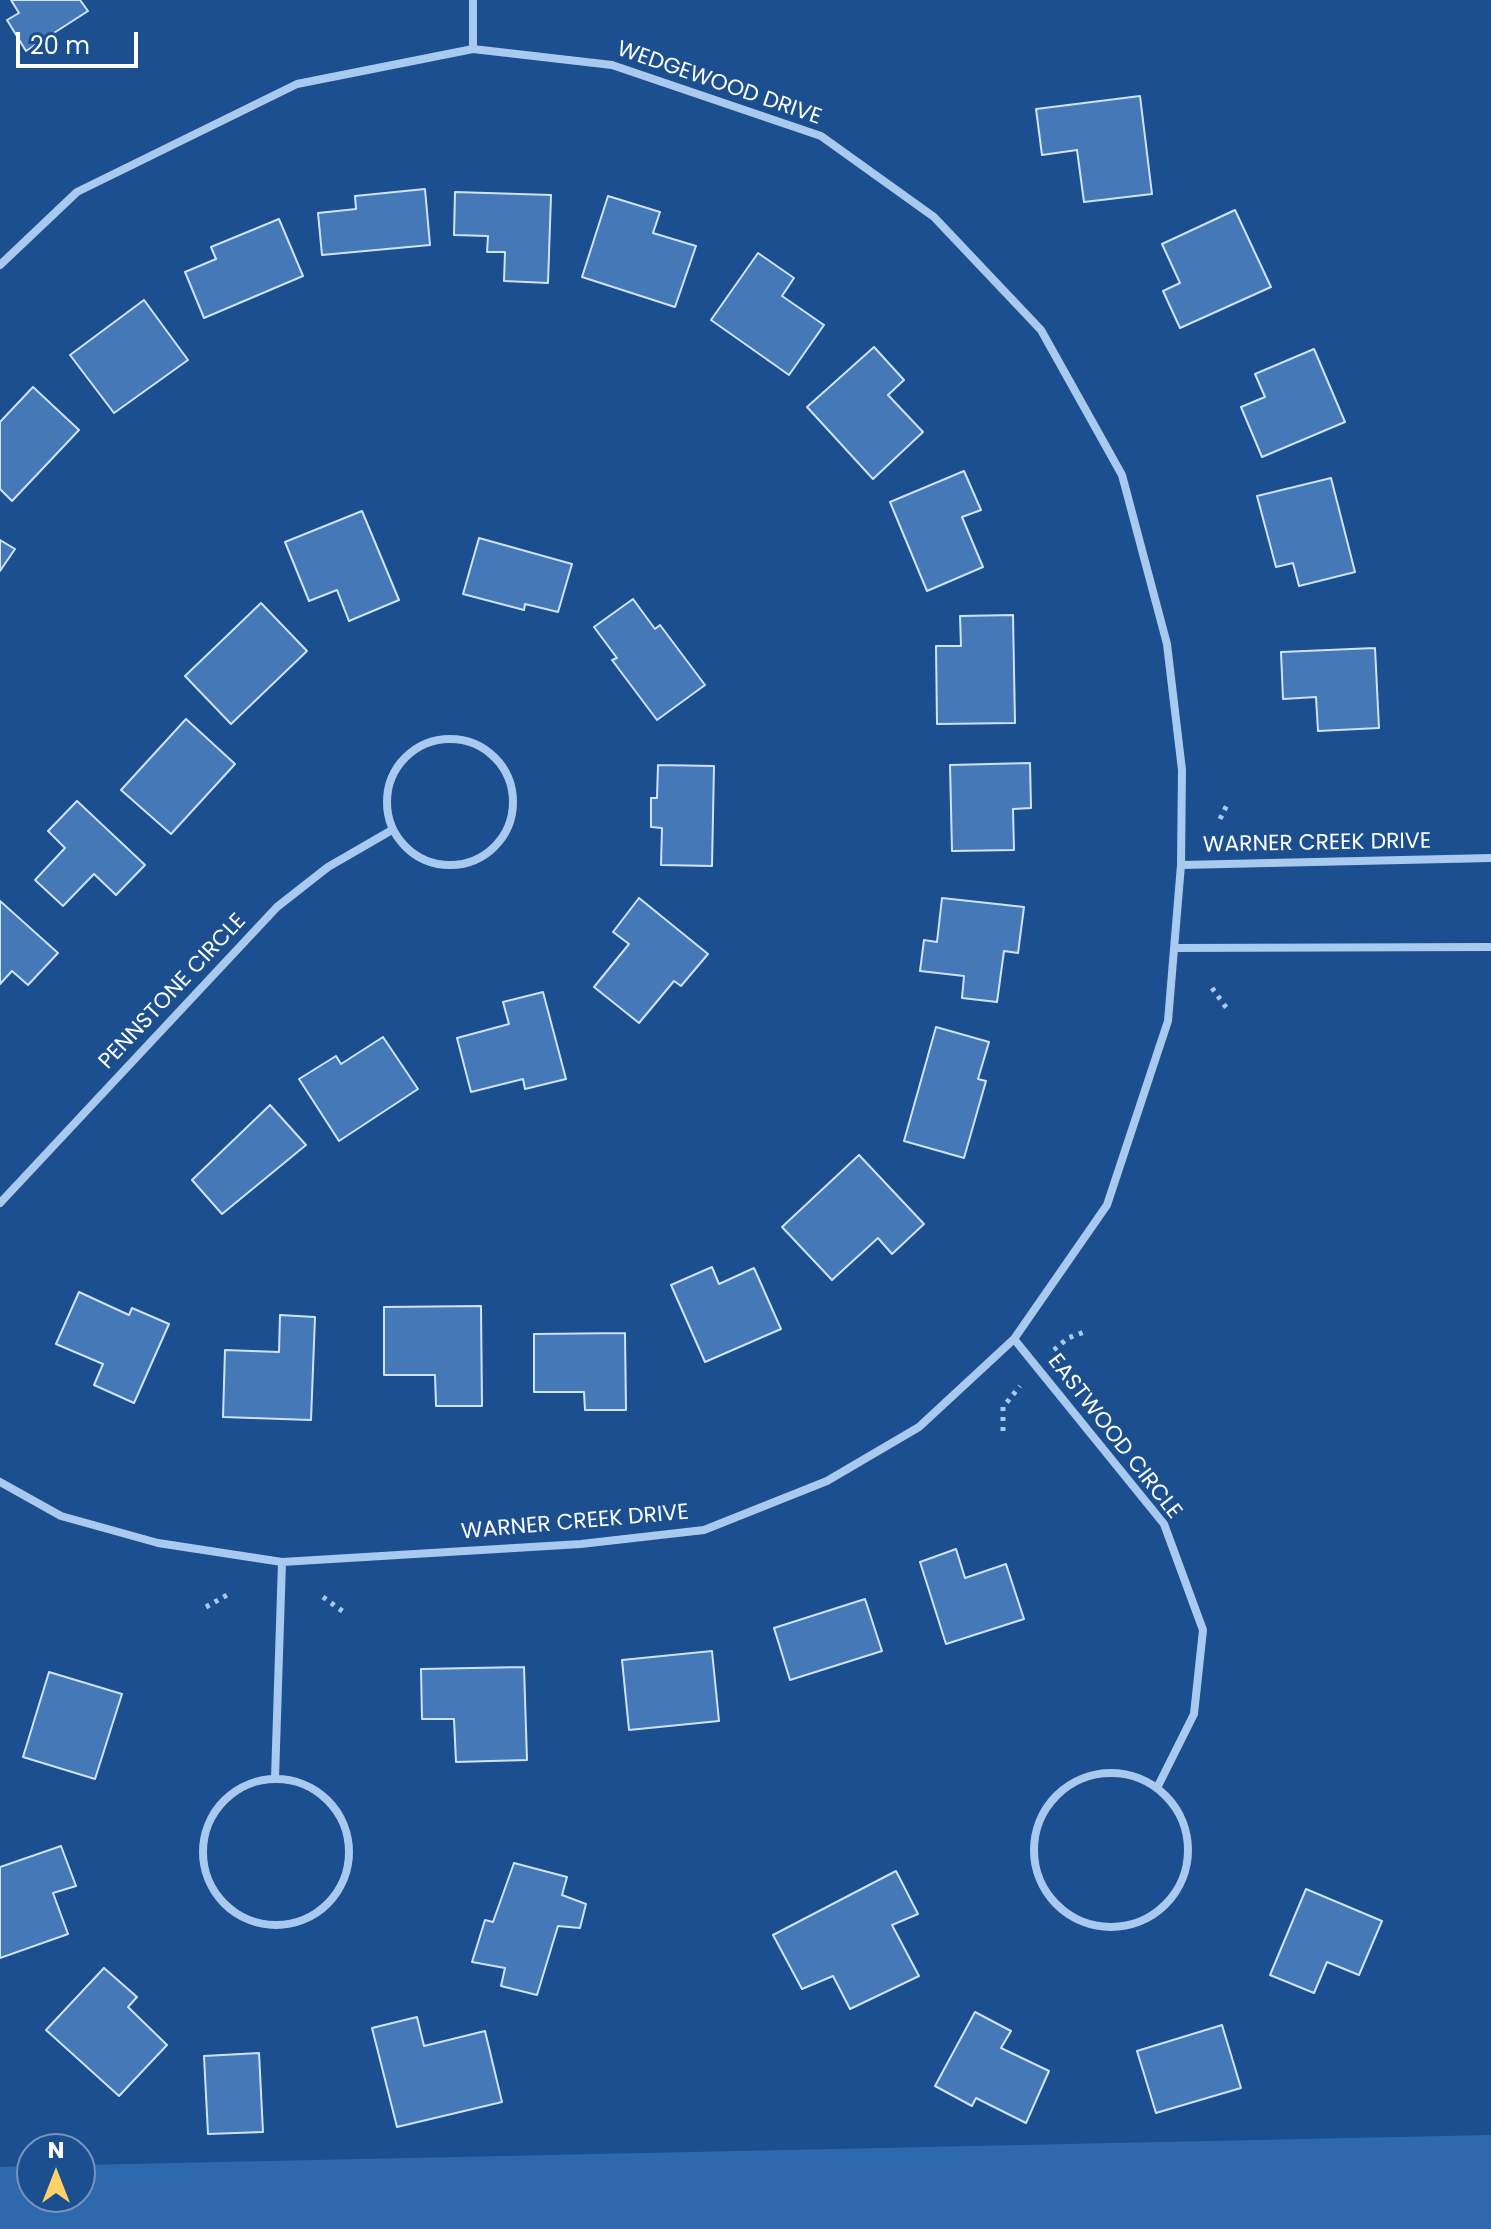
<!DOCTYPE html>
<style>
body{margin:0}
#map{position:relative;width:1491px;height:2229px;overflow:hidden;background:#1b4f8f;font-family:Poppins,sans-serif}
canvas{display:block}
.north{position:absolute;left:16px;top:2133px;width:80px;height:80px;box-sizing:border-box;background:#1b4f8f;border:2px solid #7695bc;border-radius:50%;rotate:0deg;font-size:22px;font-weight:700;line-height:32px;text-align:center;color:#fff}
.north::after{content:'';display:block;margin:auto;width:28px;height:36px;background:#ffd166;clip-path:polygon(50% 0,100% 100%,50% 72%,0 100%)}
.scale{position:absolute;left:16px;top:32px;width:122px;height:36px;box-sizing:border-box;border:4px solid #fff;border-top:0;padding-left:10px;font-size:24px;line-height:28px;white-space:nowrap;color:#fff;-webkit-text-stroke:6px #1b4f8f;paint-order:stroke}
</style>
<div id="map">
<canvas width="1491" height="2229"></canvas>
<div class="north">N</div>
<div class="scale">20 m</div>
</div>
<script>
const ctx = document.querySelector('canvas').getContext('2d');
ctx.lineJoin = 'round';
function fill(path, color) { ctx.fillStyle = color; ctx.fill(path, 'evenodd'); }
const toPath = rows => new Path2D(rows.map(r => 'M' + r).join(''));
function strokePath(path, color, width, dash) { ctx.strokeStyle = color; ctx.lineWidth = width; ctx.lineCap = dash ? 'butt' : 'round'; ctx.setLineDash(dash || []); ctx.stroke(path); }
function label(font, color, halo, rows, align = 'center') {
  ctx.font = font + ' Poppins,sans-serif'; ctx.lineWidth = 8; ctx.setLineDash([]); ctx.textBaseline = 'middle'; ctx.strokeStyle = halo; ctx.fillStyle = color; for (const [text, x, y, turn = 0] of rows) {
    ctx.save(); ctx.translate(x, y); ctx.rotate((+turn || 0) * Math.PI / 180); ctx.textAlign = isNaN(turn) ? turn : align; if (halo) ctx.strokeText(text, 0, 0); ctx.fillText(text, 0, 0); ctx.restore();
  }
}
fill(toPath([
 [1491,2135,1491,2229,0,2229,0,2167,32,2166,32,2197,80,2197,80,2165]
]), '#2e69ad');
const building = toPath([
 [11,0,80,0,88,11,26,51,7,20,19,13,11,0],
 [1140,96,1152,194,1084,202,1077,150,1042,155,1036,109,1140,96],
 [425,189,430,245,322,255,318,213,356,209,355,196,425,189],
 [455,192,551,195,548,283,504,281,505,252,487,252,488,236,454,235,455,192],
 [608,196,660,212,653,233,696,246,675,307,582,277,608,196],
 [1235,210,1271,287,1180,328,1163,291,1180,283,1162,244,1235,210],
 [279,219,303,276,204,318,185,272,216,259,211,247,279,219],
 [758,253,794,278,782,296,824,325,789,375,711,320,758,253],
 [144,300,188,360,114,413,70,355,144,300],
 [874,347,904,380,888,395,923,432,873,479,807,407,874,347],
 [1314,349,1345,422,1262,457,1241,407,1265,397,1255,374,1314,349],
 [33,387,79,430,12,501,0,489,0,422,33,387],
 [964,471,981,510,962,517,983,567,927,591,890,502,964,471],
 [1331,478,1355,572,1299,586,1293,563,1276,567,1257,496,1331,478],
 [362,511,399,600,349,621,337,590,309,601,285,542,362,511],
 [479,538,572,564,558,612,525,604,524,610,463,594,479,538],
 [0,540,15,549,0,571,0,540],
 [633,599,655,629,660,625,705,685,657,720,612,660,617,658,594,627,633,599],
 [261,603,307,651,231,724,185,676,261,603],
 [1013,615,1015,723,937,724,936,646,961,646,960,616,1013,615],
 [1375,648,1379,728,1318,731,1316,697,1283,699,1281,652,1375,648],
 [186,719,235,764,171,834,121,790,186,719],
 [1030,763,1031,808,1013,809,1014,850,952,851,950,765,1030,763],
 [658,765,714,766,712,866,661,865,662,828,651,827,651,798,657,798,658,765],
 [77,801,145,865,116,895,94,874,63,906,35,880,65,848,48,831,77,801],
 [639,898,708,954,681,986,674,981,639,1023,594,987,629,944,613,932,639,898],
 [942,898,1024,907,1018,953,1004,951,997,1002,962,998,964,976,920,971,924,940,937,942,942,898],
 [0,901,58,953,28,985,12,971,0,984,0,901],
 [543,992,566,1079,525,1089,523,1079,471,1092,457,1038,509,1024,503,1002,543,992],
 [936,1027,989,1042,978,1079,986,1081,964,1158,904,1141,936,1027],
 [383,1037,418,1089,339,1141,299,1079,336,1056,341,1064,383,1037],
 [270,1105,306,1145,222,1214,192,1180,270,1105],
 [859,1155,924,1224,892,1254,878,1238,832,1280,782,1227,859,1155],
 [712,1267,719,1284,754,1268,781,1329,705,1362,671,1285,712,1267],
 [79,1292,129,1315,132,1308,169,1324,134,1403,94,1385,103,1364,56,1344,79,1292],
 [481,1306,482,1406,436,1406,435,1375,384,1375,384,1307,481,1306],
 [280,1315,315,1317,311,1420,223,1417,225,1350,279,1352,280,1315],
 [625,1333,626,1410,585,1410,584,1392,534,1392,534,1334,625,1333],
 [956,1549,965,1578,1006,1564,1024,1619,946,1644,920,1562,956,1549],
 [865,1599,882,1651,790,1680,774,1628,865,1599],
 [712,1651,719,1721,629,1730,622,1660,712,1651],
 [524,1667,527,1760,456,1762,454,1719,422,1719,421,1669,524,1667],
 [49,1672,122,1694,95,1779,23,1757,49,1672],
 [61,1846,76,1886,53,1893,68,1934,0,1958,0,1867,61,1846],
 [514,1863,567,1877,562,1895,586,1904,580,1928,558,1926,537,1995,501,1986,505,1968,472,1962,485,1920,493,1922,514,1863],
 [896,1871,918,1914,892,1925,919,1976,850,2009,833,1976,802,1989,773,1935,896,1871],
 [1306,1889,1382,1921,1359,1975,1327,1962,1314,1993,1270,1975,1306,1889],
 [104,1968,137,1997,128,2007,167,2045,119,2096,46,2030,104,1968],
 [975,2012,1011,2031,1001,2048,1049,2071,1026,2123,976,2098,972,2106,935,2086,975,2012],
 [417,2017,424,2046,485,2031,502,2102,397,2127,372,2028,417,2017],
 [1222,2025,1241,2088,1156,2113,1137,2051,1222,2025],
 [259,2053,263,2132,208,2134,204,2056,259,2053]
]);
fill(building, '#4478b7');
strokePath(building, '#cfe3fa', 2);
strokePath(toPath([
 [1220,819,1227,805],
 [1212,988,1228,1010],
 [1054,1350,1068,1338,1087,1331],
 [1003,1431,1003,1407,1020,1386],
 [323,1597,345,1613],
 [206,1607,227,1595]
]), '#a9c9ee', 5, [4, 6]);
strokePath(toPath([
 [473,0,473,49],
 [0,265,77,192,297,84,473,49,612,65,821,136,934,217,1041,330,1122,475,1167,644,1182,770,1181,865,1168,1021,1107,1205,1014,1339,919,1427,827,1481,704,1530,581,1544,282,1562,158,1543,61,1516,0,1482],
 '387 802a63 63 0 1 1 126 0a63 63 0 1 1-126 0Z',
 [1181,865,1491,858],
 [1174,948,1491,947],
 [0,1203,277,907,328,867,392,830],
 [1014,1339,1164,1524,1203,1630,1194,1714,1157,1788],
 '1034 1850a77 77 0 1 1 154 0a77 77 0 1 1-154 0Z',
 [275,1778,282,1562],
 '203 1852a73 73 0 1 1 146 0a73 73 0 1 1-146 0Z'
]), '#a9c9ee', 8);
label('22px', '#fff', '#1b4f8f', [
 ["WEDGEWOOD DRIVE",719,84,19],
 ["WARNER CREEK DRIVE",1317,844,-1],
 ["PENNSTONE CIRCLE",173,992,-47],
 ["EASTWOOD CIRCLE",1114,1437,52],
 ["WARNER CREEK DRIVE",575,1523,-5]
]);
</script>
